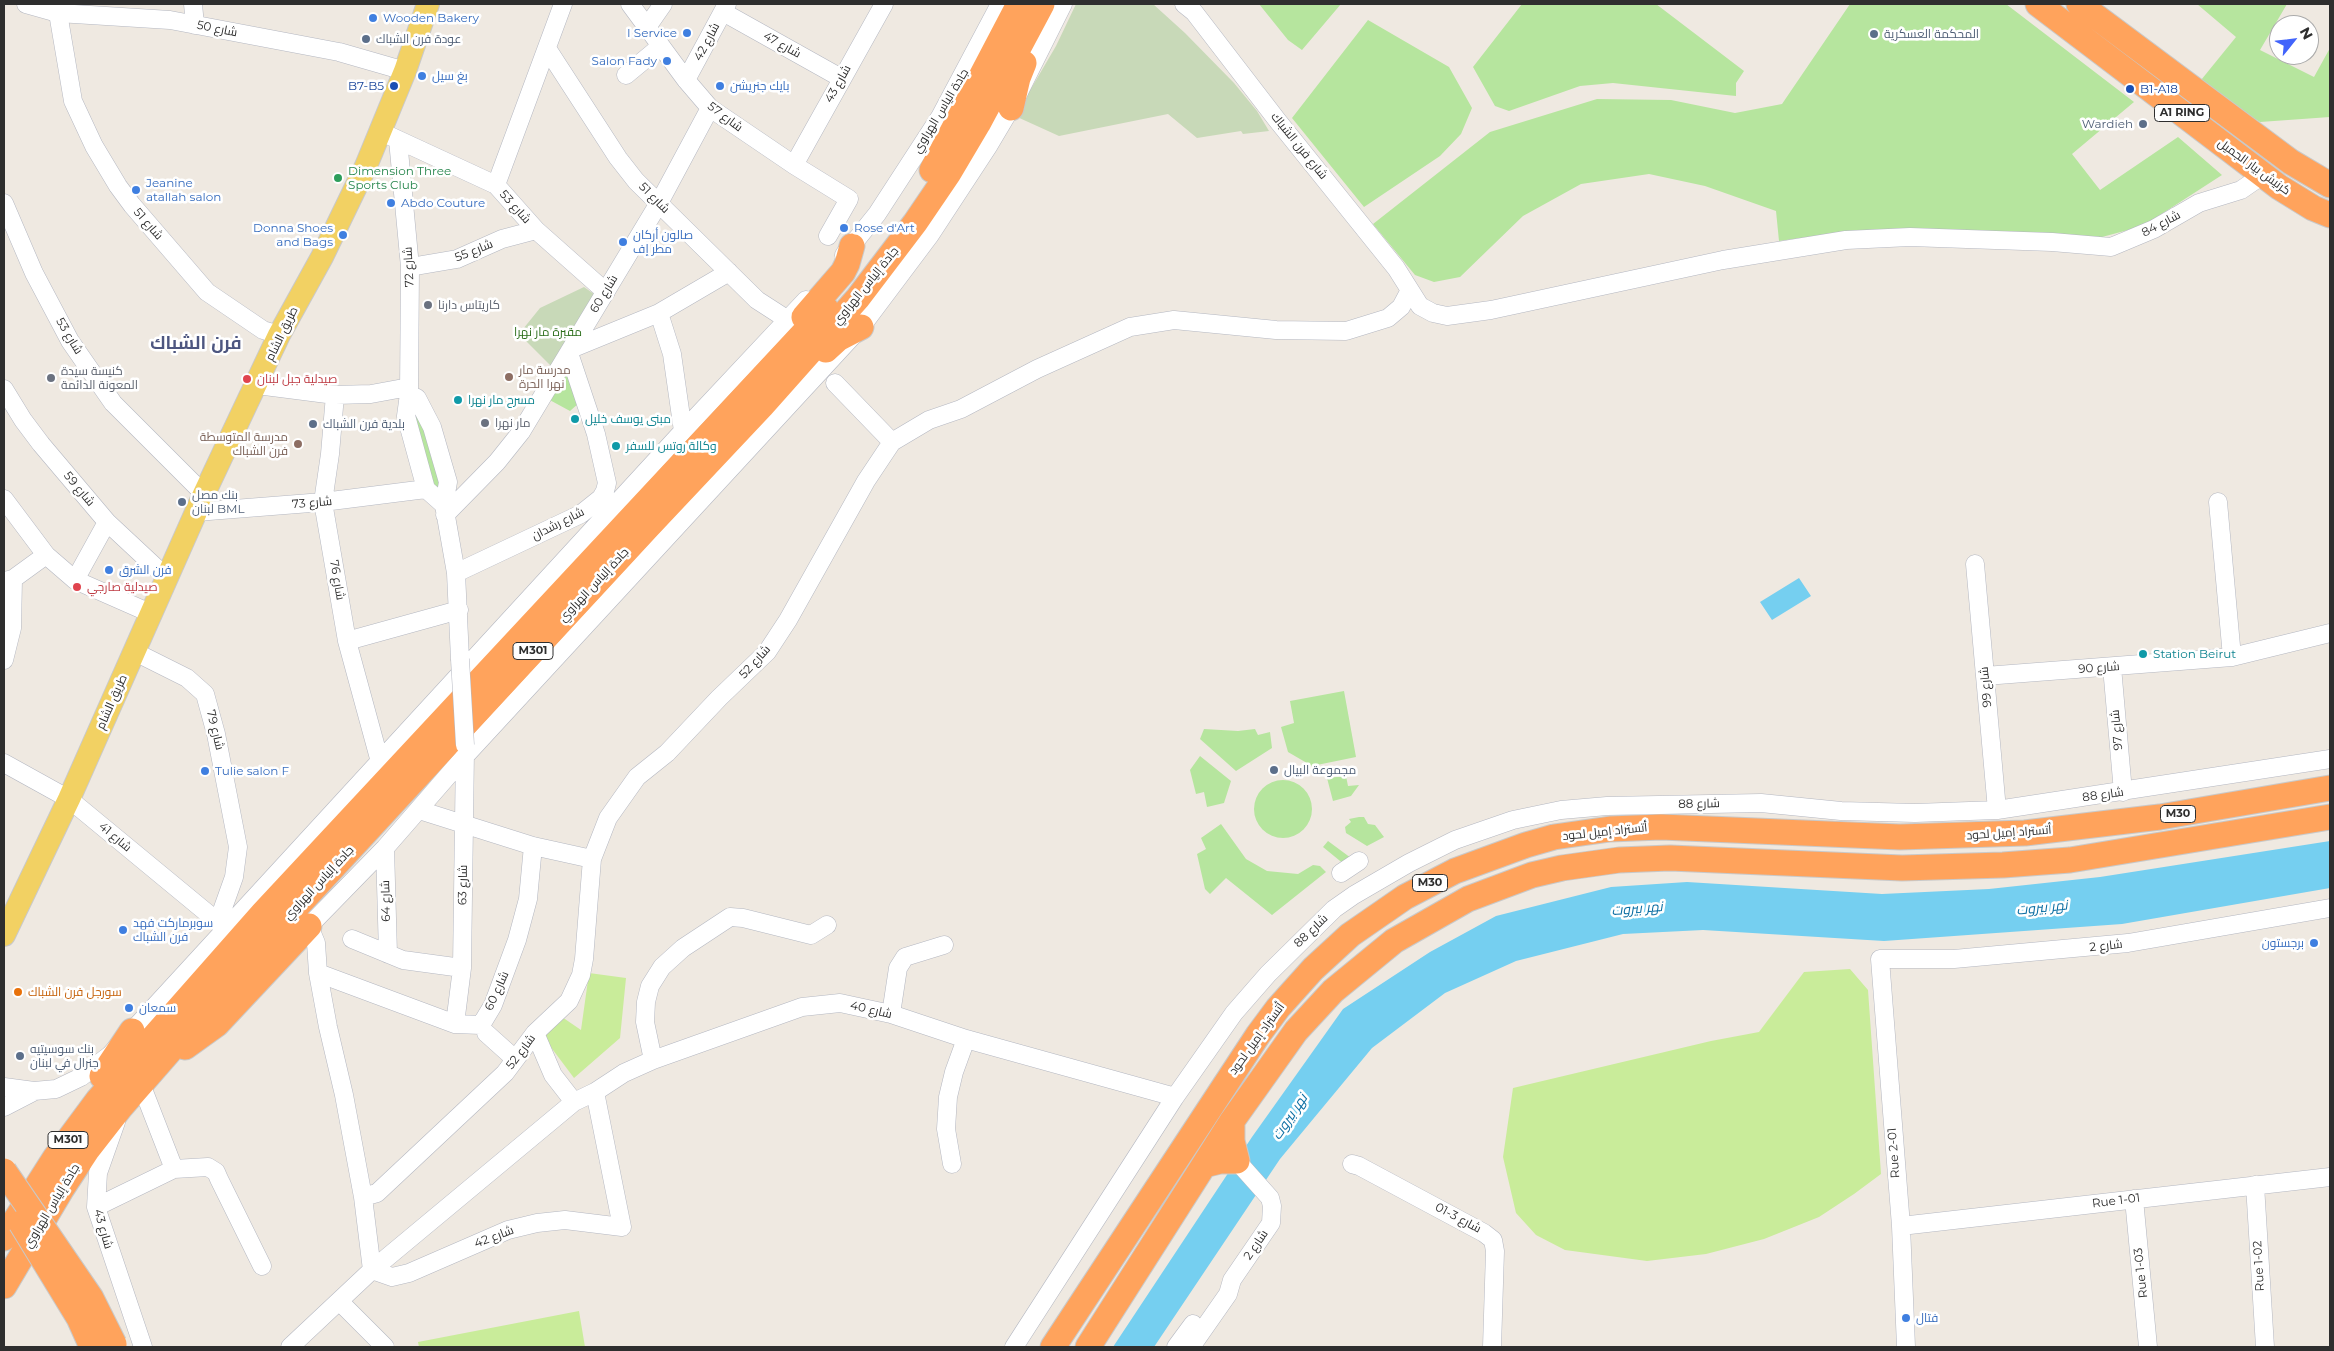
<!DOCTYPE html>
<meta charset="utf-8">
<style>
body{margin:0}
#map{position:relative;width:2334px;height:1351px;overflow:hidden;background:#efe9e1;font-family:Montserrat,sans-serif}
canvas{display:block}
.frame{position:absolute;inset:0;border:5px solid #2e2e2e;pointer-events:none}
.north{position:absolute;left:2269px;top:15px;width:50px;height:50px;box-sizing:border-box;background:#fff;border:1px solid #ababab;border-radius:50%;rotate:61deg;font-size:14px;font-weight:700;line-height:20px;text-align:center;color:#2e2e2e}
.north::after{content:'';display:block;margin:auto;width:18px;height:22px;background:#4264fb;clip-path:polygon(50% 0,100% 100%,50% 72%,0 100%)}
</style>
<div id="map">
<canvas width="2334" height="1351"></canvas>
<div class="frame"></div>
<div class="north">N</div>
</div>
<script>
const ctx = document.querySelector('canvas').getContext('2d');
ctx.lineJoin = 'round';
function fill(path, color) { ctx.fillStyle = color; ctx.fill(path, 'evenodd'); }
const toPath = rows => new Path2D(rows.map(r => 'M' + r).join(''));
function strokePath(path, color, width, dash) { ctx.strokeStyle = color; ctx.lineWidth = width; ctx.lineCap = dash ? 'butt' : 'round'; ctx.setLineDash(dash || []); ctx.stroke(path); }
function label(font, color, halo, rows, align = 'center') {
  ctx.font = font + ' Montserrat,Cairo,sans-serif'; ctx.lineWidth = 5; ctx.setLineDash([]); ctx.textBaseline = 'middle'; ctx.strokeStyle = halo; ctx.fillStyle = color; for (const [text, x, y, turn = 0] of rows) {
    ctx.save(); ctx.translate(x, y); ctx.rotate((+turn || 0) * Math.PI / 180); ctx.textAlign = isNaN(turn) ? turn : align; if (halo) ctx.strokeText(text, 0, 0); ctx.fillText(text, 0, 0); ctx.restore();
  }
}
fill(toPath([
 [1259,4,1341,4,1302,50,1288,40],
 [1522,4,1656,4,1744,71,1736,83,1736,96,1613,83,1580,86,1509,111,1495,106,1473,67],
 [1850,4,2006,4,2134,102,2072,154,2100,190,2178,137,2222,175,2143,226,2102,237,1845,232,1779,241,1776,211,1705,186,1649,174,1581,184,1523,216,1460,277,1434,282,1415,275,1373,224,1490,132,1597,99,1671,100,1735,113,1782,104],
 [2197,4,2287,4,2260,50,2314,77,2330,48,2330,117,2260,122,2197,85,2236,37],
 [1368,20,1449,67,1472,108,1461,134,1440,156,1364,207,1292,118],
 [569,354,579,403,570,411,546,398],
 [417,398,448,482,433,496,406,416],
 [1344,691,1356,757,1312,766,1288,752,1281,727,1294,723,1290,701],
 [1204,729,1238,731,1255,729,1258,735,1270,732,1272,748,1236,771,1200,739],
 [1200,756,1231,781,1224,803,1207,807,1204,792,1196,794,1190,770],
 [1346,776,1348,786,1359,785,1351,796,1333,801,1327,778],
 '1254 809a29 29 0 1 1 58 0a29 29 0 1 1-58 0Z',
 [1359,817,1364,817,1368,824,1375,825,1384,837,1367,846,1346,833,1345,827,1351,822,1349,819],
 [1221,824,1246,859,1267,871,1298,874,1313,865,1320,866,1326,872,1272,915,1226,878,1210,894,1205,889,1197,854,1206,849,1201,838],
 [1328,841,1351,858,1345,865,1323,847]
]), '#b6e59e');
fill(toPath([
 [1076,4,1153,4,1185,33,1234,83,1257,111,1269,131,1243,134,1241,131,1197,138,1168,114,1059,136,1015,116,1056,46],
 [584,287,594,294,592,302,552,367,519,334,540,308]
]), '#c8d9b8');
fill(toPath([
 [1850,969,1868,990,1881,1174,1854,1194,1819,1217,1764,1239,1706,1254,1647,1261,1565,1250,1536,1235,1516,1213,1503,1157,1513,1088,1711,1041,1759,1032,1804,972],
 [589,973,626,978,620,1038,574,1078,541,1034,562,1017,581,1030],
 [579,1311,585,1347,419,1347,418,1342]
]), '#c9ec9a');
fill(toPath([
 [1799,578,1811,596,1772,620,1760,602],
 [2330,841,2330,888,2122,924,1884,941,1703,930,1623,934,1516,961,1445,993,1372,1048,1280,1159,1154,1347,1113,1347,1252,1137,1343,1009,1430,952,1496,916,1611,887,1687,882,1882,894,1989,889,2100,877]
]), '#75cff0');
const minor = toPath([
 [26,4,58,13,170,20,339,52,405,71],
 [193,4,195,25],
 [630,4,686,80,710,108,794,165,849,199,828,236],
 [1184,4,1194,12,1277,120,1396,268,1420,306,1433,313,1447,316,1491,310,1723,260,1846,240,1910,237,2052,242,2111,247,2154,229,2199,203,2241,190,2257,179,2261,173],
 [723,12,841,78],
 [58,13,73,101,94,146,118,186,132,205,207,292,263,330,279,335],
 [647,27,663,4],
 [548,50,618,158,636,181,757,300,788,320],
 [626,75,661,46],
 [686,80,727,4],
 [390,136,496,185,536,230,606,292],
 [398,140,410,267,409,394,406,416,426,489,444,505,448,482,432,427,417,398,409,394],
 [794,165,884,4],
 [496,185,563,4],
 [4,203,34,273,70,341,113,403,204,494],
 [844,255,877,214,940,117,1000,4],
 [410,267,457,259,502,239,536,230],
 [659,313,672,354,683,431],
 [571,349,659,313,729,272],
 [835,383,892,442],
 [257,385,335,395,371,394,409,387],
 [4,389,23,420,41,444,107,522,166,577],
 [335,395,330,454,323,502,347,641,380,762],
 [4,499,46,555,75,580,150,613],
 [2218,502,2232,657],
 [444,505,456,573,460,659],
 [196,512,323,502,426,489],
 [445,515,497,462,521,432,659,203,710,108],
 [1975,564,1997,810],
 [456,573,581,514,601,498,605,491,607,483,596,434,569,353],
 [75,580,107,522],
 [4,581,13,579,46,555],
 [347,641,459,610],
 [135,652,187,678,205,694,216,734,238,847,234,877,218,922,227,930],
 [4,660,12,628,13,579],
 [2112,667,2123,792],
 [1985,676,2232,657,2330,633],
 [4,763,69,799,218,922],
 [419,810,533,846,592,859],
 [385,848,388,954],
 [1341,873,1359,861],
 [352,939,403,960,462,968],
 [318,973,455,1024,481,1025,493,1005,517,940,528,899,533,846],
 [891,1014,898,968,905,957,944,945],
 [455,1024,462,968,465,750],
 [486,1033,515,1059],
 [535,1033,553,1075,574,1102],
 [653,1060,645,1022,646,1002,650,986,662,967,683,948,730,917,743,918,811,935,827,925],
 [141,1084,174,1169],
 [4,1087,34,1091,56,1089,81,1077,110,1055,683,431,806,300],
 [595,1092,622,1227,565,1220,537,1223,508,1230,409,1273,392,1277,372,1270,363,1197,344,1095,328,1027,318,973,316,943,309,926,385,848,466,755,861,327,930,235,989,145,1011,108,1063,4],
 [4,1107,33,1092],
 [116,1122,98,1173,96,1207,143,1347],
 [952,1164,946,1129,948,1097,954,1072,966,1039],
 [1352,1164,1359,1166,1484,1233,1493,1240,1495,1251,1492,1347],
 [2255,1185,2265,1347],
 [363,1197,377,1193,505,1073,535,1033,569,1001,581,975,584,959,592,859,608,818,637,777,667,753,719,698,767,652,788,620,866,481,892,442,929,420,961,409,1037,369,1130,327,1174,320,1276,330,1346,331,1388,318,1401,307,1409,292],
 [2134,1199,2148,1347],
 [96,1207,174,1169,208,1167,216,1172,219,1179,262,1266],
 [1901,1226,2330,1177],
 [339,1301,385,1347],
 [290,1347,372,1270,574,1102,595,1092,624,1073,653,1060,802,1007,840,1003,891,1014,966,1039,1175,1097],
 [1014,1347,1175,1097,1234,1013,1268,974,1334,909,1354,895,1409,863,1455,840,1513,820,1561,810,1607,806,1761,803,1841,811,1915,813,1997,810,2330,759],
 [1176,1347,1193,1324],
 [1191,1347,1228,1294,1232,1280,1271,1223,1272,1206,1270,1198,1237,1161],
 [1906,1347,1901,1226,1880,959,1954,959,2128,943,2330,908]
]);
const major = toPath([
 [4,935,69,799,204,494,279,335,322,257,366,166,405,71,428,4]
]);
const highway = toPath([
 [2038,4,2279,187,2313,208,2330,215],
 [2079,4,2291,162,2330,185],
 [1011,108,1018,78,1024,63],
 [932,170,1019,4],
 [804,317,843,272,847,264,852,246],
 [826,350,838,339,861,327],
 [185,1047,217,1024,309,926],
 [102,1076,132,1031],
 [1204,1165,1220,1161,1237,1161,1232,1141,1232,1121],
 [4,1238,55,1158,98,1100,263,913,826,309],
 [4,1286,61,1190,88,1149,120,1108,277,928,647,528,762,406,858,298,915,223,949,173,978,124,1042,4],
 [1053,1347,1258,1035,1278,1008,1313,969,1350,935,1405,897,1455,871,1526,845,1554,837,1610,829,1661,827,1900,837,2025,833,2160,817,2330,788],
 [1088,1347,1232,1121,1296,1031,1333,991,1394,941,1468,899,1532,875,1562,868,1619,860,1670,858,1902,868,2003,865,2070,860,2330,817]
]);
strokePath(minor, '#b4b7c1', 19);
strokePath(major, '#c9c9c9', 24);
strokePath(highway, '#c9c9c9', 27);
strokePath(minor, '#fff', 18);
strokePath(major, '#f2d163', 22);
strokePath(highway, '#ffa35c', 25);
const minorBridge = toPath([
 [460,659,465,745]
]);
const highwayBridge = toPath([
 [4,1171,91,1298,114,1344],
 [21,1223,79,1318,92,1347]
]);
strokePath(minorBridge, '#b4b7c1', 19, []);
strokePath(highwayBridge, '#c9c9c9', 27, []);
strokePath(minorBridge, '#fff', 18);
strokePath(highwayBridge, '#ffa35c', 25);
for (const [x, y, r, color] of [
 [373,18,5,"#3f7fe0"],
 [687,33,5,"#3f7fe0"],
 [1874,34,5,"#5c6f8a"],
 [366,39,5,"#5c6f8a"],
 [667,61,5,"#3f7fe0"],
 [422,76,5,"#3f7fe0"],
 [394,86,5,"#1a4fb4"],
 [720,86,5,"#3f7fe0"],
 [2130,89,5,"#1a4fb4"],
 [2143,124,5,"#5c6f8a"],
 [338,178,5,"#2e9e5b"],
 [136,190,5,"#3f7fe0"],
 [391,203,5,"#3f7fe0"],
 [844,228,5,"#3f7fe0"],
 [343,235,5,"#3f7fe0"],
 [623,242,5,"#3f7fe0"],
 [428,305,5,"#6b7280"],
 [509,377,5,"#8d6e63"],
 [51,378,5,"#6b7280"],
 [247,379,5,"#e0444e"],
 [458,400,5,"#0f9aa8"],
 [575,419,5,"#0f9aa8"],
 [485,423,5,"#6b7280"],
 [313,424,5,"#5c6f8a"],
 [298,444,5,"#8d6e63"],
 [616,446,5,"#0f9aa8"],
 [182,502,5,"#5c6f8a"],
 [109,570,5,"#3f7fe0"],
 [77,587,5,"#e0444e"],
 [2143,654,5,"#0f9aa8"],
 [1274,770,5,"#5c6f8a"],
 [205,771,5,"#3f7fe0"],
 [123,930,5,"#3f7fe0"],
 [2314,943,5,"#3f7fe0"],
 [18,992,5,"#e8710a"],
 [129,1008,5,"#3f7fe0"],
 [20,1056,5,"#5c6f8a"],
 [1906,1318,5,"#3f7fe0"]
]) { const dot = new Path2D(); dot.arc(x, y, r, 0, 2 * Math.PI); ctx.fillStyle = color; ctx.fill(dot); strokePath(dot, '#fff', 2); }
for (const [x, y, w] of [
 [2182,113,55],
 [533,651,40],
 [2178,814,35],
 [1430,883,35],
 [68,1140,40]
]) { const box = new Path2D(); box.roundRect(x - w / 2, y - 8.5, w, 17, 4); ctx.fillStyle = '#fff'; ctx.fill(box); strokePath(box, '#2e2e2e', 1); }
label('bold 11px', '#2e2e2e', null, [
 ["A1 RING",2182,113],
 ["M301",533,651],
 ["M30",2178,814],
 ["M30",1430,883],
 ["M301",68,1140]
]);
label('12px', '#366cbe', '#fff', [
 ["Wooden Bakery",383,18],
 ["I Service",677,33,"right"],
 ["Salon Fady",657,61,"right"],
 ["بغ سيل",432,76],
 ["بايك جنريشن",730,86],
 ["Jeanine",146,183],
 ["atallah salon",146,197],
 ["Abdo Couture",401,203],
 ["Donna Shoes",333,228,"right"],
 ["and Bags",333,242,"right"],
 ["Rose d'Art",854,228],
 ["صالون أركان",633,235],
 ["مطر إف",633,249],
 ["فرن الشرق",119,570],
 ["Tulie salon F",215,771],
 ["سوبرماركت فهد",133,923],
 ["فرن الشباك",133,937],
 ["برجستون",2304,943,"right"],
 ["سمعان",139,1008],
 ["فتال",1916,1318]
], 'left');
label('12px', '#2e2e2e', '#fff', [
 ["شارع 50",217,29,11],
 ["شارع 42",707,42,-62],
 ["شارع 47",782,45,29],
 ["شارع 43",838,84,-61],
 ["جادة الياس الهراوي",941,111,-59],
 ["شارع 57",725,117,37],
 ["شارع فرن الشباك",1299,146,51],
 ["كرنيش بيار الجميل",2254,167,36],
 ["شارع 51",654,198,45],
 ["شارع 53",515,207,48],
 ["شارع 51",148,224,49],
 ["شارع 84",2161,224,-28],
 ["شارع 55",474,251,-22],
 ["شارع 72",409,267,-93],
 ["جادة إلياس الهراوي",866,286,-51],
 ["شارع 60",604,294,-59],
 ["طريق الشام",282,334,-64],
 ["شارع 53",69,336,59],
 ["شارع 59",79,489,50],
 ["شارع 73",312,503,-5],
 ["شارع رشدان",558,524,-27],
 ["شارع 76",337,580,80],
 ["جادة إلياس الهراوي",594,585,-47],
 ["شارع 52",755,662,-48],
 ["شارع 90",2099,668,-4],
 ["شارع 99",1986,687,-95],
 ["طريق الشام",112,702,-66],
 ["شارع 79",215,730,76],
 ["شارع 97",2117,730,-95],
 ["شارع 88",2103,795,-8],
 ["شارع 88",1699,804,-1],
 ["أتستراد إميل لحود",1605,832,-6],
 ["أتستراد إميل لحود",2009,833,-4],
 ["شارع 41",115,837,40],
 ["جادة إلياس الهراوي",319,883,-47],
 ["شارع 63",463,885,-89],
 ["شارع 64",386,901,-91],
 ["شارع 88",1311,931,-44],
 ["شارع 2",2106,946,-6],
 ["شارع 60",497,991,-66],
 ["شارع 40",871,1010,13],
 ["أتستراد إميل لحود",1257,1039,-54],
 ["شارع 52",521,1052,-53],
 ["Rue 2-01",1894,1153,-94],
 ["Rue 1-01",2116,1201,-7],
 ["جادة إلياس الهراوي",52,1206,-59],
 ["شارع 3-01",1458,1218,28],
 ["شارع 43",103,1229,74],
 ["شارع 42",494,1237,-21],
 ["شارع 2",1256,1245,-56],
 ["Rue 1-02",2259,1266,-93],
 ["Rue 1-03",2141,1273,-96]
]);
label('12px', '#4e5e75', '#fff', [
 ["المحكمة العسكرية",1884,34],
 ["عودة فرن الشباك",376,39],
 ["Wardieh",2133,124,"right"],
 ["بلدية فرن الشباك",323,424],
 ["بنك مصل",192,495],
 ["لبنان BML",192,509],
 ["مجموعة البيال",1284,770],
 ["بنك سوسيتيه",30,1049],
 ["جنرال في لبنان",30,1063]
], 'left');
label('12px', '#164399', '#fff', [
 ["B7-B5",384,86],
 ["B1-A18",2140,89,"left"]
], 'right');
label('12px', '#27864d', '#fff', [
 ["Dimension Three",348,171],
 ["Sports Club",348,185]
], 'left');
label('12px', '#5b616d', '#fff', [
 ["كاريتاس دارنا",438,305],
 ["كنيسة سيدة",61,371],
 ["المعونة الدائمة",61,385],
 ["مار نهرا",495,423]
], 'left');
label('12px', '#2c6e1b', '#fff', [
 ["مقبرة مار نهرا",548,332]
]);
label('12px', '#785e54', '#fff', [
 ["مدرسة مار",519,370],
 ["نهرا الحرة",519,384],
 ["مدرسة المتوسطة",288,437,"right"],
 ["فرن الشباك",288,451,"right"]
], 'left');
label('12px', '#be3a42', '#fff', [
 ["صيدلية جبل لبنان",257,379],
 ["صيدلية صارجي",87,587]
], 'left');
label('12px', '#0d838f', '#fff', [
 ["مسرح مار نهرا",468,400],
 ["مبنى يوسف خليل",585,419],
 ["وكالة روتس للسفر",626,446],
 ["Station Beirut",2153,654]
], 'left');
label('12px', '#c56008', '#fff', [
 ["سورجل فرن الشباك",28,992]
], 'left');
label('italic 14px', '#0d6fa3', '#fff', [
 ["نهر بيروت",2042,908,-6],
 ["نهر بيروت",1637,909,-5],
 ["نهر بيروت",1290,1117,-56]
]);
label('bold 18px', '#4d5680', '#fff', [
 ["فرن الشباك",196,344]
]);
</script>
